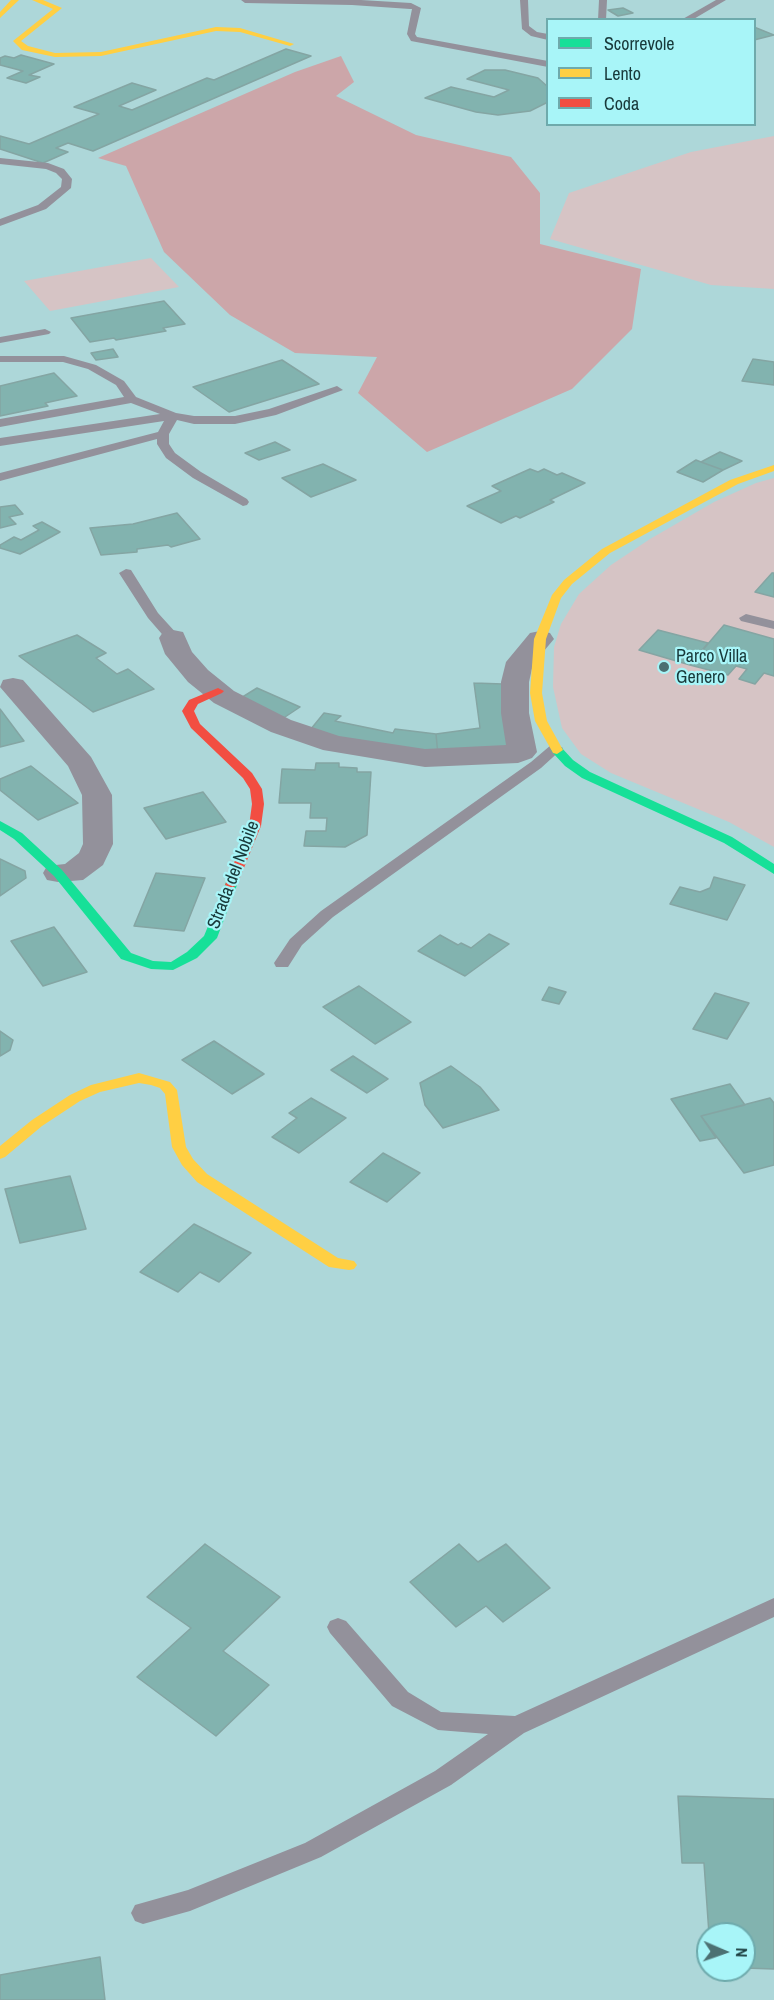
<!DOCTYPE html>
<style>
body{margin:0}
#map{position:relative;width:774px;height:2000px;overflow:hidden;background:#add7d9;font-family:"Archivo Narrow",sans-serif}
canvas{display:block}
.legend{position:absolute;left:546px;top:18px;width:210px;height:108px;box-sizing:border-box;background:#a8f5f8;border:2px solid #6eaaac;margin:0;padding:8px 10px;list-style:none;font-size:18px;color:#18393a}
.legend li{display:flex;align-items:center;gap:12px;height:30px}
.legend b{width:30px;border:2px solid #6eaaac}
.north{position:absolute;left:696px;top:1922px;width:60px;height:60px;box-sizing:border-box;background:#a8f5f8;border:2px solid #6eaaac;border-radius:50%;rotate:92deg;font-size:16px;font-weight:700;line-height:24px;text-align:center;color:#18393a}
.north::after{content:'';display:block;margin:auto;width:21px;height:27px;background:#4c7072;clip-path:polygon(50% 0,100% 100%,50% 72%,0 100%)}
</style>
<div id="map">
<canvas width="774" height="2000"></canvas>
<ul class="legend">
<li><b style="height:8px;background:#16e098"></b>Scorrevole</li>
<li><b style="height:8px;background:#ffcf43"></b>Lento</li>
<li><b style="height:8px;background:#f24e42"></b>Coda</li>
</ul>
<div class="north">N</div>
</div>
<script>
const ctx = document.querySelector('canvas').getContext('2d');
ctx.lineJoin = 'round';
function fill(path, color) { ctx.fillStyle = color; ctx.fill(path, 'evenodd'); }
const toPath = rows => new Path2D(rows.map(r => 'M' + r).join(''));
function strokePath(path, color, width, dash) { ctx.strokeStyle = color; ctx.lineWidth = width; ctx.lineCap = dash ? 'butt' : 'round'; ctx.setLineDash(dash || []); ctx.stroke(path); }
function label(font, color, halo, rows, align = 'center') {
  ctx.font = font + ' "Archivo Narrow",sans-serif'; ctx.lineWidth = 4.5; ctx.setLineDash([]); ctx.textBaseline = 'middle'; ctx.strokeStyle = halo; ctx.fillStyle = color; for (const [text, x, y, turn = 0] of rows) {
    ctx.save(); ctx.translate(x, y); ctx.rotate((+turn || 0) * Math.PI / 180); ctx.textAlign = isNaN(turn) ? turn : align; if (halo) ctx.strokeText(text, 0, 0); ctx.fillText(text, 0, 0); ctx.restore();
  }
}
fill(toPath([
 [774,136,774,289,711,285,550,239,569,193,691,152],
 [151,258,179,287,50,311,24,281],
 [774,478,774,847,729,822,611,773,581,754,562,728,553,687,554,647,561,624,579,594,611,565,650,539,714,502,756,483]
]), '#d6c4c5');
fill(toPath([
 [341,56,354,82,336,96,416,135,511,157,540,193,540,244,641,269,632,329,572,389,427,452,358,393,377,357,295,353,230,315,164,252,126,166,98,158,295,72]
]), '#cca6a9');
const building = toPath([
 [623,8,633,13,618,16,608,10,623,8],
 [754,27,774,35,754,40,754,27],
 [286,49,311,56,93,151,68,143,56,148,68,152,43,163,0,149,0,136,29,144,99,114,74,107,132,83,156,90,119,106,132,110,207,78,214,80,286,49],
 [21,55,54,64,29,75,40,77,26,83,7,78,23,71,0,65,0,58,5,56,14,58,21,55],
 [485,70,505,70,538,78,548,87,548,102,530,111,498,115,476,112,425,98,451,87,494,97,509,90,467,79,485,70],
 [164,301,185,324,163,328,166,331,116,340,114,338,90,342,71,318,164,301],
 [113,349,118,357,96,360,91,353,113,349],
 [753,359,774,362,774,385,742,381,753,359],
 [282,360,319,384,229,412,193,387,282,360],
 [54,373,77,396,45,403,48,406,0,416,0,386,54,373],
 [275,442,290,450,259,460,245,453,275,442],
 [720,452,742,461,723,470,701,462,720,452],
 [696,460,701,462,723,470,703,482,677,472,696,460],
 [323,464,356,480,311,497,282,478,323,464],
 [530,469,538,472,544,469,557,475,562,473,585,483,550,500,554,502,520,518,516,516,501,523,467,506,501,491,492,486,530,469],
 [15,505,23,514,9,517,16,524,0,528,0,507,15,505],
 [177,513,200,539,171,547,168,545,137,549,137,552,101,555,90,528,133,524,177,513],
 [42,522,60,532,20,554,0,548,0,545,14,537,21,540,39,530,33,526,42,522],
 [772,573,774,573,774,597,755,592,772,573],
 [724,625,774,639,774,676,764,673,755,684,739,679,747,669,736,666,728,675,690,665,724,625],
 [658,630,708,643,690,665,639,650,658,630],
 [77,635,106,653,96,658,117,674,128,669,154,689,93,712,19,656,77,635],
 [474,683,503,684,514,749,438,755,436,734,480,728,474,683],
 [257,688,300,707,279,721,236,701,257,688],
 [0,709,24,741,0,747,0,709],
 [324,713,341,716,335,721,393,733,395,729,436,734,438,755,306,735,324,713],
 [316,763,339,763,339,767,357,768,357,772,371,772,367,835,345,847,304,846,306,831,326,831,327,818,310,818,311,803,279,803,282,769,315,770,316,763],
 [31,766,78,803,38,820,0,790,0,779,31,766],
 [203,792,226,822,166,839,144,808,203,792],
 [0,859,25,871,26,878,0,896,0,859],
 [156,873,205,878,184,931,134,926,156,873],
 [714,877,745,885,727,920,670,904,680,887,700,892,710,888,714,877],
 [54,927,87,972,43,986,11,941,54,927],
 [489,934,509,944,465,976,418,951,440,935,458,945,461,943,471,948,489,934],
 [359,986,411,1022,375,1044,323,1007,359,986],
 [549,987,566,992,559,1004,542,1000,549,987],
 [715,993,749,1003,727,1039,693,1029,715,993],
 [0,1031,13,1040,10,1050,0,1056,0,1031],
 [214,1041,264,1074,232,1094,182,1060,214,1041],
 [353,1056,388,1079,367,1093,331,1070,353,1056],
 [451,1066,480,1087,499,1110,443,1128,425,1105,420,1083,451,1066],
 [730,1084,745,1105,701,1116,716,1138,700,1141,671,1099,730,1084],
 [311,1098,346,1118,299,1153,272,1137,297,1118,289,1113,311,1098],
 [770,1098,774,1103,774,1165,744,1173,701,1116,770,1098],
 [383,1153,420,1173,387,1202,350,1182,383,1153],
 [70,1176,86,1229,20,1243,5,1189,70,1176],
 [194,1224,251,1253,219,1282,200,1272,178,1292,140,1272,194,1224],
 [205,1544,280,1597,223,1651,269,1685,216,1736,137,1677,191,1628,147,1597,205,1544],
 [459,1544,478,1562,506,1544,550,1588,503,1622,486,1606,456,1627,410,1582,459,1544],
 [678,1796,774,1799,774,1969,744,1968,744,1934,709,1934,704,1863,682,1863,678,1796],
 [100,1957,105,2000,0,2000,0,1975,100,1957]
]);
fill(building, '#82b3af');
strokePath(building, '#84a5a3', 1.5);
fill(toPath([
 [241,0,361,0,411,3,421,8,415,34,417,37,548,61,548,67,411,41,407,34,412,9,410,9,352,5,245,3,241,0],
 [520,0,528,0,529,26,537,32,548,34,548,40,531,36,522,29,520,0],
 [599,0,607,0,606,20,598,20,599,0],
 [716,0,726,0,692,20,681,20,716,0],
 [0,158,48,163,64,169,72,179,71,188,46,209,0,226,0,219,38,205,61,187,62,179,56,173,46,169,0,164,0,158],
 [45,329,51,332,49,334,0,343,0,337,45,329],
 [0,356,64,356,96,365,124,381,136,397,176,413,194,416,235,416,269,409,337,386,343,390,276,415,235,424,194,424,177,420,169,434,169,444,175,453,201,472,247,499,249,502,247,505,243,506,193,478,166,458,157,444,157,439,0,481,0,473,158,432,164,421,0,446,0,438,160,414,131,403,0,427,0,419,124,397,116,385,88,369,63,362,0,362,0,356],
 [126,569,131,570,158,613,178,635,180,638,178,641,168,641,148,618,119,573,126,569],
 [746,614,774,621,774,629,741,621,739,618,746,614],
 [556,744,563,748,541,768,333,917,302,945,288,967,276,967,274,963,290,939,321,911,531,762,551,745,556,744],
 [774,1598,774,1617,524,1733,451,1785,321,1857,190,1911,143,1924,135,1921,131,1913,135,1905,188,1890,305,1843,435,1771,488,1734,438,1730,392,1706,330,1633,327,1627,330,1621,338,1618,346,1621,408,1692,441,1712,515,1716,774,1598]
]), '#93919b');
fill(toPath([
 [173,630,183,632,192,652,208,670,234,691,291,720,339,736,425,749,506,745,501,713,501,682,506,662,530,633,540,631,550,633,554,639,533,664,529,682,529,713,537,752,532,758,518,763,425,767,323,750,271,732,214,703,188,682,165,654,159,638,163,632,173,630],
 [13,678,23,680,91,757,112,795,113,844,103,865,83,880,58,882,47,880,43,873,47,866,65,864,79,853,83,844,82,795,68,766,0,687,3,680,13,678]
]), '#93919b');
fill(toPath([
 [557,746,561,747,573,760,590,772,732,837,774,864,774,874,724,843,582,778,565,766,553,753,551,750,553,747,557,746],
 [0,821,22,833,62,870,131,953,153,961,171,962,187,952,204,936,225,885,226,882,236,882,237,885,217,938,197,958,173,970,151,969,121,959,54,876,14,839,0,830,0,821]
]), '#16e098');
fill(toPath([
 [11,0,19,0,0,18,0,12,11,0],
 [32,0,43,0,62,8,21,41,28,46,55,53,101,52,216,27,240,28,294,44,290,46,240,32,216,31,101,56,55,57,22,50,13,41,53,9,32,0],
 [774,465,774,471,738,484,610,553,572,584,561,598,546,639,542,693,547,721,563,750,557,754,553,753,535,721,530,693,534,639,552,595,564,580,602,549,730,480,774,465],
 [139,1073,170,1082,177,1090,186,1147,193,1159,207,1174,338,1258,354,1261,357,1265,354,1269,349,1270,329,1267,197,1182,182,1165,172,1147,165,1094,160,1088,151,1085,139,1083,100,1092,80,1101,42,1126,5,1157,0,1159,0,1146,32,1120,70,1095,91,1085,139,1073]
]), '#ffcf43');
fill(toPath([
 [218,688,224,691,222,693,198,704,194,711,200,724,252,773,262,789,264,804,261,826,237,885,231,889,225,885,249,826,252,804,250,789,243,778,191,728,182,711,189,700,218,688]
]), '#f24e42');
for (const [x, y, r, color] of [
 [664,667,6,"#4c7072"]
]) { const dot = new Path2D(); dot.arc(x, y, r, 0, 2 * Math.PI); ctx.fillStyle = color; ctx.fill(dot); strokePath(dot, '#a8f5f8', 2); }
label('18px', '#18393a', '#a8f5f8', [
 ["Parco Villa",676,657],
 ["Genero",676,678]
], 'left');
label('18px', '#18393a', '#a8f5f8', [
 ["Strada del Nobile",234,875,-69]
]);
</script>
